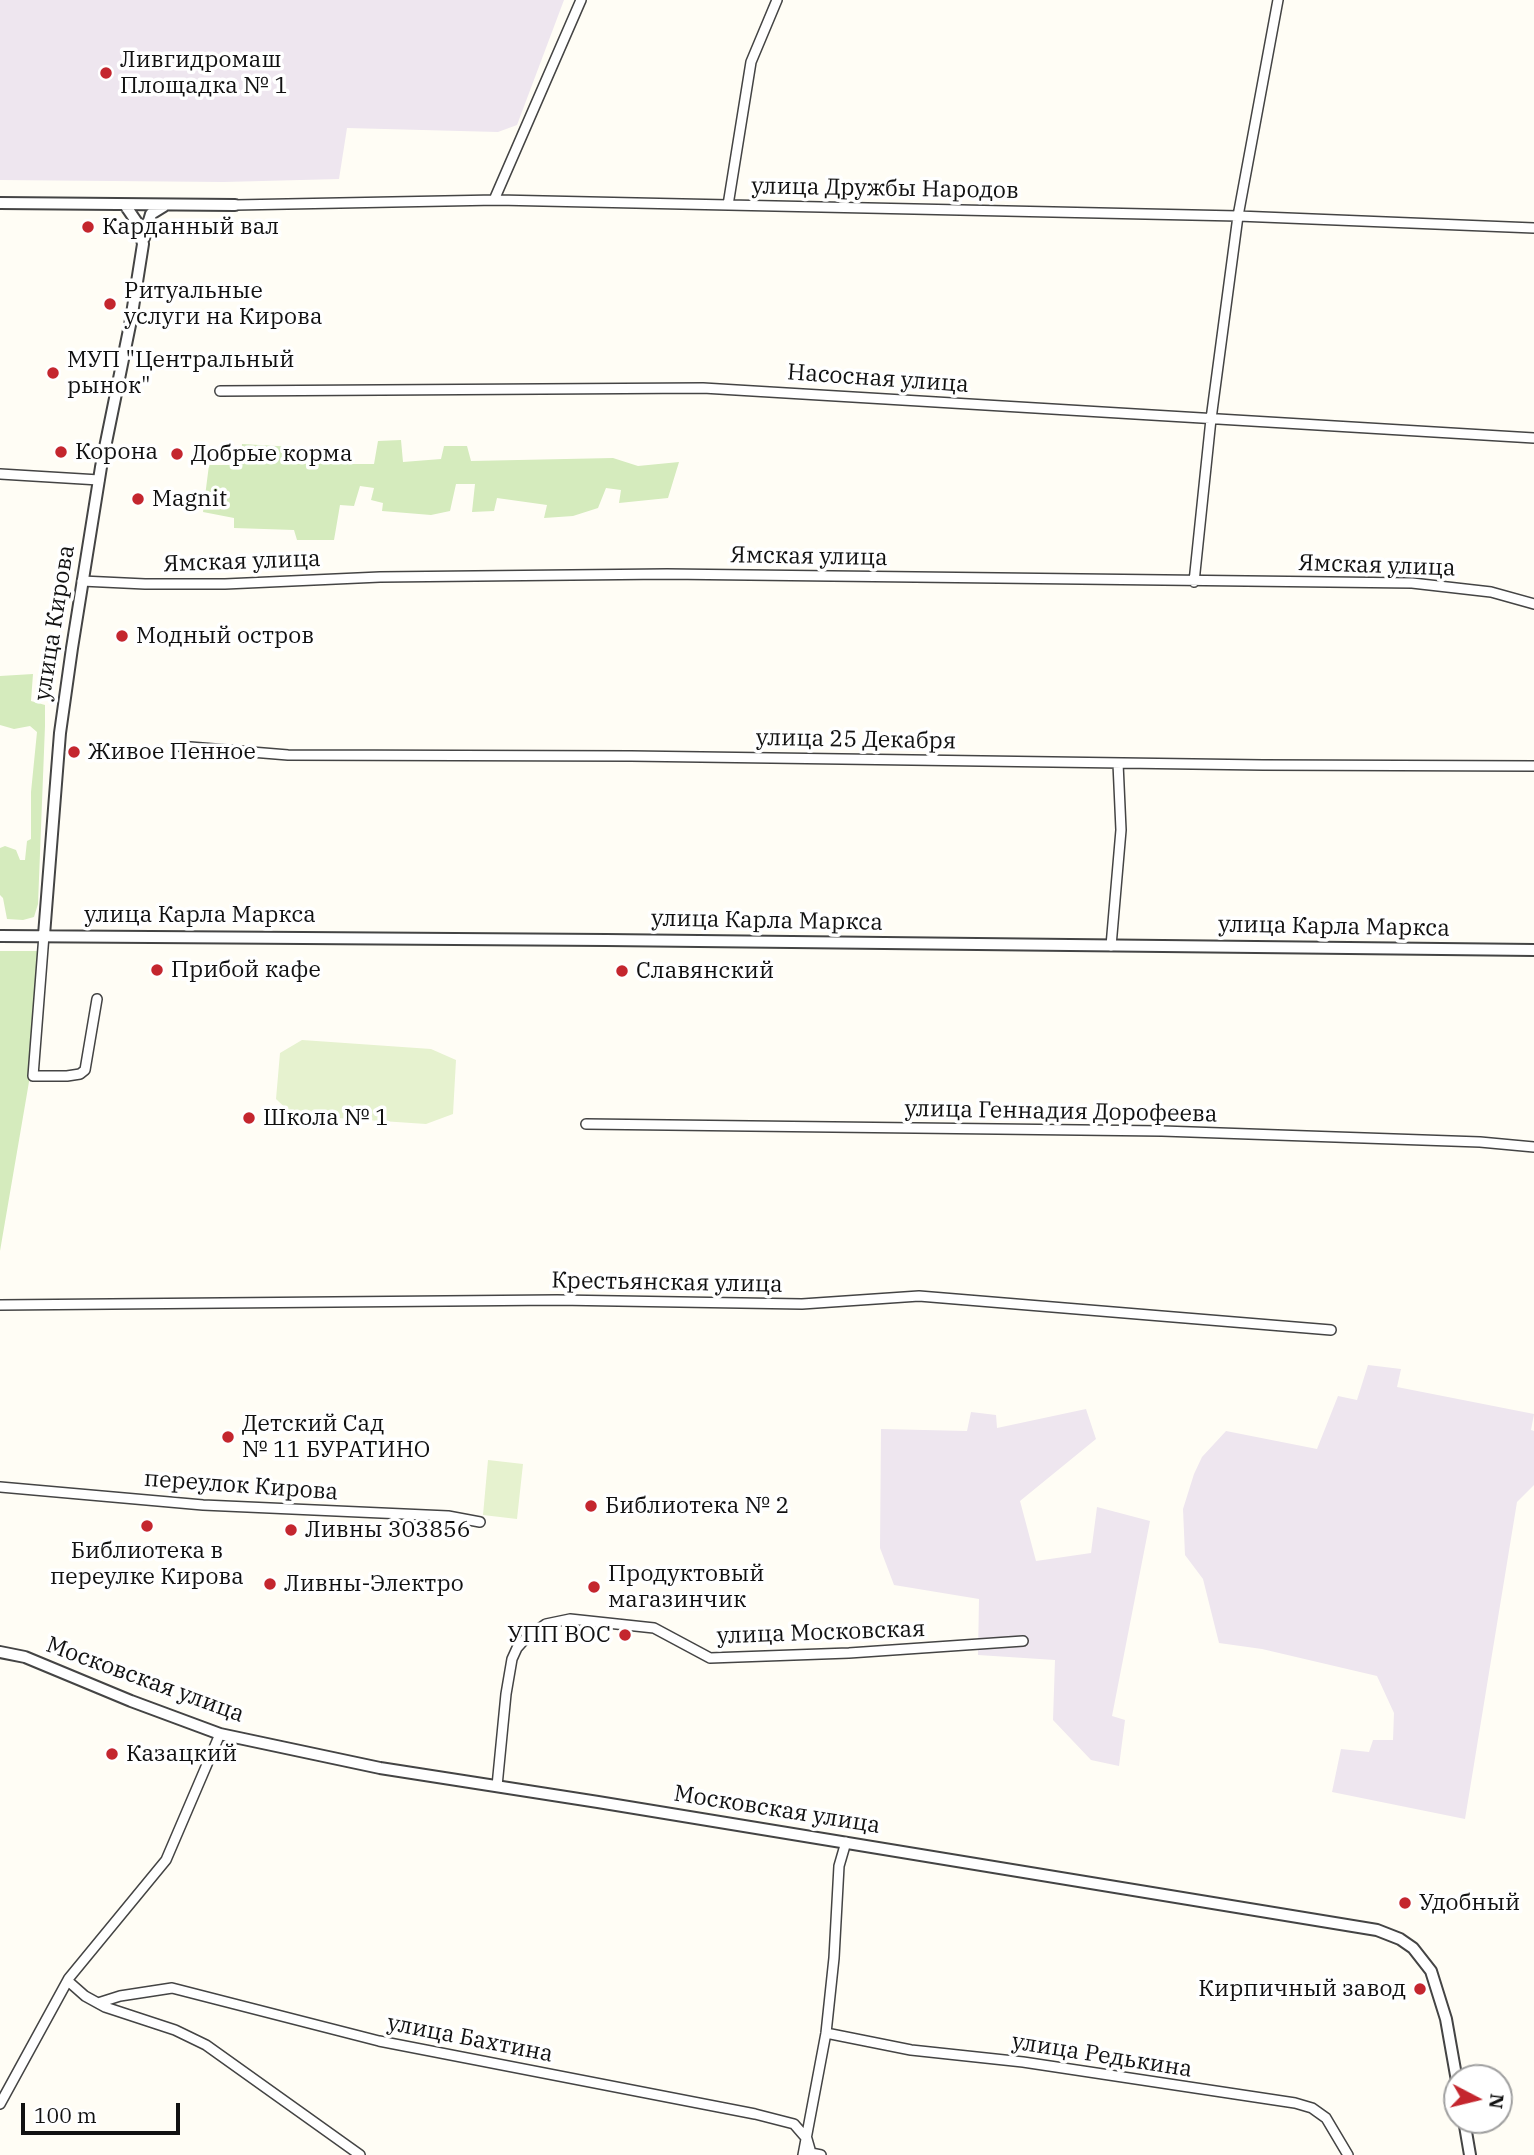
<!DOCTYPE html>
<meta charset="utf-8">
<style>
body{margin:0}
#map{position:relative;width:1534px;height:2155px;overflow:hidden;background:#fffdf5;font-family:"IBM Plex Serif",serif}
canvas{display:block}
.north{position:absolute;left:1443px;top:2064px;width:70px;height:70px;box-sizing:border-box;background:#fff;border:2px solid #a0a0a0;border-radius:50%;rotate:97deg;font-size:19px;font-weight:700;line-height:28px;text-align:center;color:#111}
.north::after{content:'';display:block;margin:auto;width:24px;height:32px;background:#c4262e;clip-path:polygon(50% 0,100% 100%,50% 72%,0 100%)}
.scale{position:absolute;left:21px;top:2103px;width:159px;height:32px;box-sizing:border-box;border:4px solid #111;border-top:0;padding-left:9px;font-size:21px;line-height:24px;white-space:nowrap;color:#111;-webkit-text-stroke:5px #fff;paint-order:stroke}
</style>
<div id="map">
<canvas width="1534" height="2155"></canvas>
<div class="north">N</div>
<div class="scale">100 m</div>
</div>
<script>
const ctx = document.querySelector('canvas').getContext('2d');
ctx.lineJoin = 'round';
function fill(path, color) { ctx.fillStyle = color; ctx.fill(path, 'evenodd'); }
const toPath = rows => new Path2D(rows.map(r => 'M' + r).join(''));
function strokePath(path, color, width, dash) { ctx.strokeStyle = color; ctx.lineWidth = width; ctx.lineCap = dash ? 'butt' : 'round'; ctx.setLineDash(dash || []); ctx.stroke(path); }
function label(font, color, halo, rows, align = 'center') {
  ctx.font = font + ' "IBM Plex Serif",serif'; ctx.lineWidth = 7; ctx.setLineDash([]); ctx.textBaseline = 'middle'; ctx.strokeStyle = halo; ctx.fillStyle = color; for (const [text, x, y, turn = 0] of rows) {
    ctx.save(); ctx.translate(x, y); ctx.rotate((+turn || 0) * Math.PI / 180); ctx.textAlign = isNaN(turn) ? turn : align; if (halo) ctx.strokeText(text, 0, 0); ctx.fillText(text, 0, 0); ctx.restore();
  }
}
fill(toPath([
 [0,0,564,0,517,125,498,132,347,128,339,179,224,182,0,180],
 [1368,1365,1401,1369,1397,1387,1534,1414,1531,1430,1534,1431,1534,1485,1517,1502,1465,1819,1332,1792,1341,1749,1369,1752,1373,1740,1393,1740,1394,1713,1377,1676,1262,1649,1219,1643,1203,1579,1185,1555,1183,1509,1194,1474,1202,1457,1226,1431,1317,1449,1338,1396,1357,1400],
 [1086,1409,1096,1439,1020,1501,1036,1561,1091,1553,1097,1507,1150,1521,1112,1716,1125,1720,1119,1766,1091,1760,1053,1720,1055,1660,978,1655,979,1599,894,1585,880,1548,881,1429,967,1431,971,1412,996,1415,997,1428]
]), '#eee6ef');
fill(toPath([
 [401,440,403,462,441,459,444,446,467,446,471,461,613,458,638,466,679,462,668,498,619,503,621,490,606,488,598,508,573,516,544,518,547,505,497,498,494,511,472,512,475,484,456,484,450,511,431,515,382,511,383,503,371,500,374,488,360,486,354,506,340,505,334,540,297,540,294,530,234,528,234,518,203,512,209,465,240,465,242,444,329,449,329,464,374,464,378,441],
 [33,674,31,701,45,705,45,726,38,904,34,917,23,920,7,919,3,898,0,895,0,848,5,846,16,850,20,860,25,860,27,841,31,839,31,792,37,732,30,726,14,729,0,725,0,676],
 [0,951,39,951,30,1076,0,1251]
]), '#d5ebbd');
fill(toPath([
 [302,1040,431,1049,456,1060,453,1114,426,1124,293,1115,276,1099,280,1053],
 [488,1460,523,1464,517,1519,483,1515]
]), '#e6f2cf');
const minor = toPath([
 [494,200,581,0],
 [235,205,497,200,1238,216,1534,228],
 [728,205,751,62,777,0],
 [220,391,703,388,1534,438],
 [0,474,99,480],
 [82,581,145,584,225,584,380,577,667,574,1412,583,1491,592,1534,604],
 [1194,582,1211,419,1238,216,1278,0],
 [178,746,288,755,631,756,1263,765,1534,766],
 [44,935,33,1076,67,1076,80,1074,85,1070,97,999],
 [1111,946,1121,830,1118,763],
 [586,1124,1162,1131,1480,1142,1534,1147],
 [0,1305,557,1300,802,1304,919,1296,1331,1330],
 [0,1487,203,1505,448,1516,480,1522],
 [497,1786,506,1694,512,1659,517,1648,525,1639,546,1624,570,1619,654,1628,710,1658,849,1653,1023,1641],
 [68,1981,85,1996,105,2007,175,2030,206,2045,360,2155],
 [98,2003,120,1996,172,1988,379,2041,755,2114,794,2124,807,2139,811,2153,821,2155],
 [826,2033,911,2050,1023,2062,1295,2103,1312,2108,1326,2118,1348,2155],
 [0,2104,69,1978,166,1860,220,1734],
 [803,2155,826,2033,834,1958,839,1866,846,1842]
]);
const tertiary = toPath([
 [0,203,235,205],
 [144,238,151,214,164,206],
 [44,935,60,733,72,648,101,467,131,320,143,244,138,224,125,205],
 [0,936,606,940,1534,950],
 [0,1652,25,1657,131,1701,220,1734,380,1768,598,1802,1377,1930,1400,1939,1413,1948,1431,1971,1446,2019,1457,2081],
 [1464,2120,1470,2155]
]);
strokePath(minor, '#444', 12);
strokePath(tertiary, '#444', 14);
strokePath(minor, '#fff', 9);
strokePath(tertiary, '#fff', 10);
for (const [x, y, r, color] of [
 [106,73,7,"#c4262e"],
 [88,227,7,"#c4262e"],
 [110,304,7,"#c4262e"],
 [53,373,7,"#c4262e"],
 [61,452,7,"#c4262e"],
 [177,454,7,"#c4262e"],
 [138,499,7,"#c4262e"],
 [122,636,7,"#c4262e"],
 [74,752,7,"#c4262e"],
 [157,970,7,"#c4262e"],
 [622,971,7,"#c4262e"],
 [249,1118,7,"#c4262e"],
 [228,1437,7,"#c4262e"],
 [591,1506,7,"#c4262e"],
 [147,1526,7,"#c4262e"],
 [291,1530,7,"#c4262e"],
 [270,1584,7,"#c4262e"],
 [594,1587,7,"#c4262e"],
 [625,1635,7,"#c4262e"],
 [112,1754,7,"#c4262e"],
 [1405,1903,7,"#c4262e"],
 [1420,1989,7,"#c4262e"]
]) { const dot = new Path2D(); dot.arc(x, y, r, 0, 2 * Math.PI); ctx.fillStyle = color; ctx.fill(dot); strokePath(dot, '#fff', 2.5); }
label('23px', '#111', '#fff', [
 ["Ливгидромаш",120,60],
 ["Площадка № 1",120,86],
 ["Карданный вал",102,227],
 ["Ритуальные",124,291],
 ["услуги на Кирова",124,317],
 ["МУП \"Центральный",67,360],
 ["рынок\"",67,386],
 ["Корона",75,452],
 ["Добрые корма",191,454],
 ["Magnit",152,499],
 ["Модный остров",136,636],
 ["Живое Пенное",88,752],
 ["Прибой кафе",171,970],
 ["Славянский",636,971],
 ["Школа № 1",263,1118],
 ["Детский Сад",242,1424],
 ["№ 11 БУРАТИНО",242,1450],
 ["Библиотека № 2",605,1506],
 ["Ливны 303856",305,1530],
 ["Библиотека в",147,1551,"center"],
 ["переулке Кирова",147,1577,"center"],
 ["Продуктовый",608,1574],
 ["магазинчик",608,1600],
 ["Ливны-Электро",284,1584],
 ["УПП ВОС",611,1635,"right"],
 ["Казацкий",126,1754],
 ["Удобный",1419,1903],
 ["Кирпичный завод",1406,1989,"right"]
], 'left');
label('23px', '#111', '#fff', [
 ["улица Дружбы Народов",885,189,1],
 ["Насосная улица",878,379,4],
 ["Ямская улица",809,557,1],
 ["Ямская улица",242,562,-2],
 ["Ямская улица",1377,566,2],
 ["улица Кирова",55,623,-81],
 ["улица 25 Декабря",856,740,1],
 ["улица Карла Маркса",200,915],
 ["улица Карла Маркса",767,921,1],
 ["улица Карла Маркса",1334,927,1],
 ["улица Геннадия Дорофеева",1061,1112,1],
 ["Крестьянская улица",667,1283,1],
 ["переулок Кирова",241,1486,4],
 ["улица Московская",821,1633,-2],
 ["Московская улица",145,1680,20],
 ["Московская улица",777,1810,9],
 ["улица Бахтина",470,2039,11],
 ["улица Редькина",1102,2056,9]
]);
</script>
